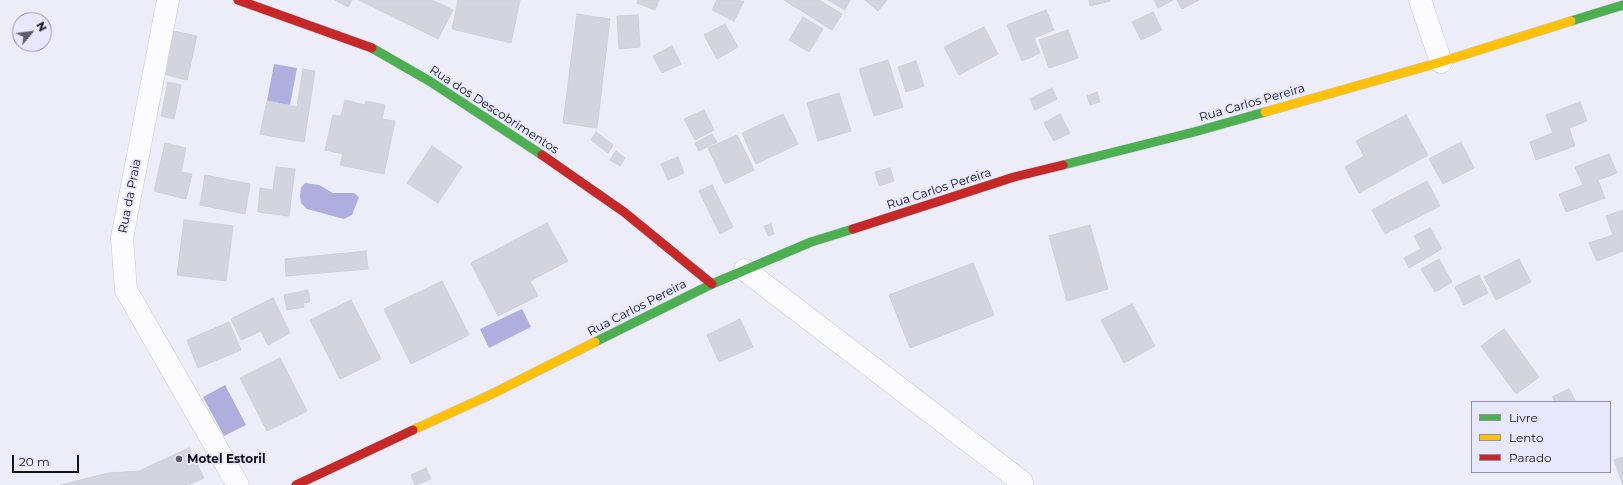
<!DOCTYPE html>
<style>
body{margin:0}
#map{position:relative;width:1623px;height:485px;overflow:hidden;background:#ecedf9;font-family:Montserrat,sans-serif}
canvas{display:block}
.legend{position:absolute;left:1471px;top:401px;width:140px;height:72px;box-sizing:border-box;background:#e7e8fe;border:1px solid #9292a3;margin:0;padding:5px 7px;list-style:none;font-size:12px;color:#12121b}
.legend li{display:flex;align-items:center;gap:8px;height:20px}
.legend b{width:20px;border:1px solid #9292a3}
.north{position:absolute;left:12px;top:12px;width:40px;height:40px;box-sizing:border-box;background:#e7e8fe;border:1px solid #9292a3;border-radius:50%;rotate:61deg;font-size:11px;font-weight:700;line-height:16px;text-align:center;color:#12121b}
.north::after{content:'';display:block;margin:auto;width:14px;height:18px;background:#5e5f69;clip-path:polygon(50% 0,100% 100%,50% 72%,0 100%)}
.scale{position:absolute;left:12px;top:455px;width:67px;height:18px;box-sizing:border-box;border:2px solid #12121b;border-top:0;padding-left:5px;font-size:12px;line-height:14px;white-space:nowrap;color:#12121b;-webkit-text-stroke:3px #e7e8fe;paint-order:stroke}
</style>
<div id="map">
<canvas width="1623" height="485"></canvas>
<ul class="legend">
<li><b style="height:5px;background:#4caf50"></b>Livre</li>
<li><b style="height:5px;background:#ffc107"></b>Lento</li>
<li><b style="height:5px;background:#c62828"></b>Parado</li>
</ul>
<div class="north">N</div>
<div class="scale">20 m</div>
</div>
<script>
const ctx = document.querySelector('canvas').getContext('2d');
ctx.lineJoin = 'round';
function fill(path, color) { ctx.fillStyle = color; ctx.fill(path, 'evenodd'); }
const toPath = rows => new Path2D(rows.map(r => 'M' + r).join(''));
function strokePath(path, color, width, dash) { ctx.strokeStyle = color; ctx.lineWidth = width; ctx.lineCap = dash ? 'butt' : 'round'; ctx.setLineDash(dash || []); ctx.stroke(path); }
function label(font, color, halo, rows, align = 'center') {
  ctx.font = font + ' Montserrat,sans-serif'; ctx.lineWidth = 3.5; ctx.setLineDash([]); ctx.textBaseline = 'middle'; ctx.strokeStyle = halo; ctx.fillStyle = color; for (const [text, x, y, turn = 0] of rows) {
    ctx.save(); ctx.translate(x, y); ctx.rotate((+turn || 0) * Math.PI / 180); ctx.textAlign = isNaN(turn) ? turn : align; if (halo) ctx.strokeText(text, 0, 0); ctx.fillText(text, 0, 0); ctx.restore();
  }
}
fill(toPath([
 [274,64,297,68,290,105,267,101],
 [305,183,319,185,333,193,354,193,359,197,352,215,344,219,307,209,301,203,300,196,301,188],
 [522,309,531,327,489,348,480,329],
 [225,385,246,425,224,436,203,397]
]), '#aeafde');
const building = toPath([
 [335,0,352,0,348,7,335,0],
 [359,0,432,0,453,10,438,39,359,0],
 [458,0,520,0,511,43,452,29,458,0],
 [638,0,659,0,655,10,637,3,638,0],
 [717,0,744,1,734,21,712,10,717,0],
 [784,0,819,0,842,14,832,30,784,0],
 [828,0,850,0,845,10,828,0],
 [865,0,887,0,878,11,865,0],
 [1089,0,1109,0,1110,1,1090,6,1089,0],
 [1154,0,1173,0,1158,8,1154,0],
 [1177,0,1199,0,1182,9,1177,0],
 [1046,10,1054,30,1034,38,1040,53,1022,61,1007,25,1046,10],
 [1153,12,1162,30,1141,40,1132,22,1153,12],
 [577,14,610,19,597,128,563,123,577,14],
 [638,15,640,47,619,49,617,16,638,15],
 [803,17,823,29,809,52,789,40,803,17],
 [725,24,738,47,717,59,704,35,725,24],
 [984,27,998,54,959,75,944,47,984,27],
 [1068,30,1078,58,1049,68,1039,40,1068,30],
 [173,31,197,36,187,80,163,74,173,31],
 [672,46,681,64,662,73,653,56,672,46],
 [888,60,903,107,874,116,859,69,888,60],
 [916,61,924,86,906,92,898,67,916,61],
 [303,69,315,71,304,142,260,134,267,101,297,107,303,69],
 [168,82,181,85,174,119,161,116,168,82],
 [1052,88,1057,99,1035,110,1030,99,1052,88],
 [1097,92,1100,102,1090,105,1087,96,1097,92],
 [839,93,851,131,818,141,807,103,839,93],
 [345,100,365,105,366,101,385,105,382,119,395,121,384,174,340,165,343,154,325,150,333,115,341,116,345,100],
 [1580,102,1587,121,1569,128,1575,146,1536,160,1530,142,1553,133,1546,115,1580,102],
 [704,110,714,130,695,140,684,119,704,110],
 [783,114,798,144,756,164,742,133,783,114],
 [1060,114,1070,133,1054,141,1044,123,1060,114],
 [1406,115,1428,155,1359,193,1345,167,1364,156,1356,141,1406,115],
 [596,132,613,145,608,153,591,140,596,132],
 [712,134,717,142,699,151,695,143,712,134],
 [737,135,754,170,725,184,708,148,737,135],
 [1461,142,1474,168,1443,184,1429,159,1461,142],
 [165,143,186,148,181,172,192,174,186,199,154,191,165,143],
 [432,146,462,167,438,203,407,183,432,146],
 [616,151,625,158,620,166,610,160,616,151],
 [1609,154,1617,173,1598,180,1605,198,1566,212,1559,194,1583,185,1575,167,1609,154],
 [678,157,684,173,668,180,661,164,678,157],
 [276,167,295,169,289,216,258,212,260,188,273,190,276,167],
 [890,168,894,181,879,186,875,172,890,168],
 [205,175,250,184,245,214,200,205,205,175],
 [1427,181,1440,206,1385,234,1372,210,1427,181],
 [712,185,733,227,720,234,699,191,712,185],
 [1623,210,1623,251,1597,261,1589,243,1613,235,1606,216,1623,210],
 [184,220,233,226,226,281,177,275,184,220],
 [547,223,568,261,530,281,538,296,498,316,471,263,547,223],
 [771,224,774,234,768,236,764,226,771,224],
 [1090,225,1108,289,1067,301,1049,236,1090,225],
 [1430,228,1442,249,1409,268,1404,258,1421,249,1414,236,1430,228],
 [366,251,368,269,286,276,285,259,366,251],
 [1439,259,1452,282,1435,292,1421,269,1439,259],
 [1519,259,1531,282,1496,300,1484,277,1519,259],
 [973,263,994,315,910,348,889,295,973,263],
 [1479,275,1488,293,1464,305,1455,287,1479,275],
 [442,281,469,335,411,364,384,309,442,281],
 [308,290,310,302,303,303,304,307,287,310,284,295,308,290],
 [273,298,290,333,268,345,261,331,241,340,231,319,273,298],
 [351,300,381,359,340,379,310,320,351,300],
 [1132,304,1155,346,1124,363,1101,320,1132,304],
 [740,319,753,347,719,362,707,335,740,319],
 [229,322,241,350,198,368,187,340,229,322],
 [1504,329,1539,377,1516,394,1481,346,1504,329],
 [280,358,307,411,267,431,240,378,280,358],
 [1569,389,1576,402,1555,402,1552,397,1569,389],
 [189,448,204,478,188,485,60,485,109,473,139,471,189,448],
 [1623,457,1623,485,1614,460,1623,457],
 [426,468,431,479,415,485,411,475,426,468]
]);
fill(building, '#d4d4df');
strokePath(building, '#cecfda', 1);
const street = toPath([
 [168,0,122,238,126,290,238,485],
 [1420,0,1441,62],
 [745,270,1022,482,1020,485]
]);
const fast = toPath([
 [1571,21,1623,5],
 [372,48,431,82,542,155],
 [1063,165,1194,132,1265,112],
 [595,342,712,284,811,242,853,229]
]);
const slow = toPath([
 [1265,112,1441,62,1571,21],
 [413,430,492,394,595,342]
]);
const jam = toPath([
 [238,0,372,48],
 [542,155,624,212,712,284],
 [853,229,1014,177,1063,165],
 [296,485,413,430]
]);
strokePath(street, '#c8c9d4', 23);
strokePath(fast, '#c8c9d4', 10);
strokePath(slow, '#c8c9d4', 10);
strokePath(jam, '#c8c9d4', 10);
strokePath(street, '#fcfcfe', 22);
strokePath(fast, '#4caf50', 9);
strokePath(slow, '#ffc107', 9);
strokePath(jam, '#c62828', 9);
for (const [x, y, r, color] of [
 [179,459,4,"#5e5f69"]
]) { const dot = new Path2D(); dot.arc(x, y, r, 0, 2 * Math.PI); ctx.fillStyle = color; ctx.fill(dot); strokePath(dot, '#e7e8fe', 1.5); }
label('12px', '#12121b', '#e7e8fe', [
 ["Rua Carlos Pereira",1252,103,-16],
 ["Rua dos Descobrimentos",494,110,33],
 ["Rua Carlos Pereira",939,189,-18],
 ["Rua da Praia",130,196,-79],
 ["Rua Carlos Pereira",637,308,-27]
]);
label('bold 12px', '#12121b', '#e7e8fe', [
 ["Motel Estoril",187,459]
], 'left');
</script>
